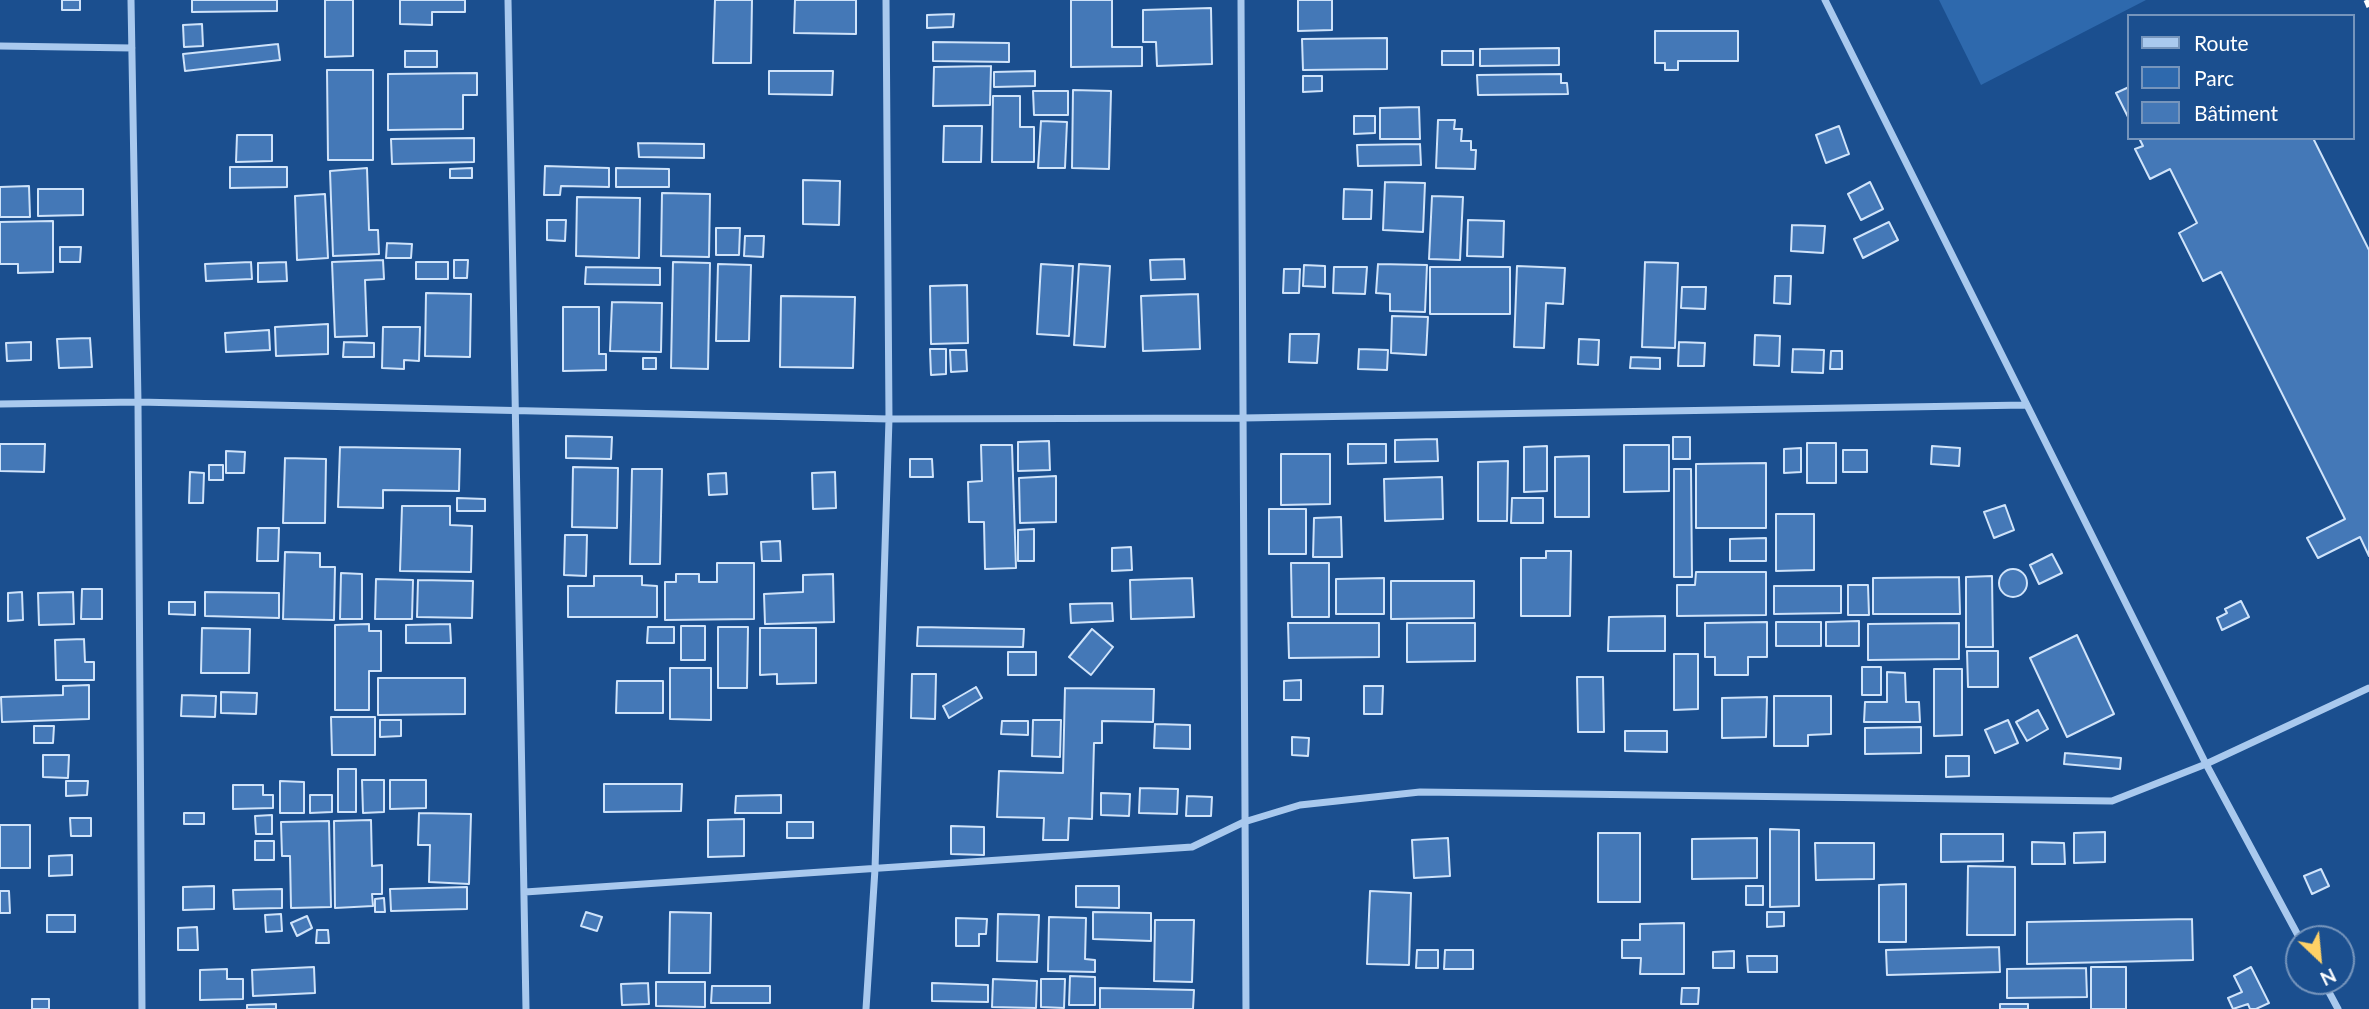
<!DOCTYPE html>
<meta charset="utf-8">
<style>
body{margin:0}
#map{position:relative;width:2369px;height:1009px;overflow:hidden;background:#1b4f8f;font-family:Lato,sans-serif}
canvas{display:block}
.legend{position:absolute;left:2127px;top:14px;width:228px;height:126px;box-sizing:border-box;background:#1b4f8f;border:2px solid #7695bc;margin:0;padding:9px 12px;list-style:none;font-size:21px;color:#fff}
.legend li{display:flex;align-items:center;gap:14px;height:35px}
.legend b{width:35px;border:2px solid #7695bc}
.north{position:absolute;left:2285px;top:925px;width:70px;height:70px;box-sizing:border-box;background:#1b4f8f;border:2px solid #7695bc;border-radius:50%;rotate:154deg;font-size:19px;font-weight:700;line-height:28px;text-align:center;color:#fff}
.north::after{content:'';display:block;margin:auto;width:24px;height:32px;background:#ffd166;clip-path:polygon(50% 0,100% 100%,50% 72%,0 100%)}
</style>
<div id="map">
<canvas width="2369" height="1009"></canvas>
<ul class="legend">
<li><b style="height:9px;background:#a9c9ee"></b>Route</li>
<li><b style="height:19px;background:#2e69ad"></b>Parc</li>
<li><b style="height:19px;background:#4478b7"></b>Bâtiment</li>
</ul>
<div class="north">N</div>
</div>
<script>
const ctx = document.querySelector('canvas').getContext('2d');
ctx.lineJoin = 'round';
function fill(path, color) { ctx.fillStyle = color; ctx.fill(path, 'evenodd'); }
const toPath = rows => new Path2D(rows.map(r => 'M' + r).join(''));
function strokePath(path, color, width, dash) { ctx.strokeStyle = color; ctx.lineWidth = width; ctx.lineCap = dash ? 'butt' : 'round'; ctx.setLineDash(dash || []); ctx.stroke(path); }
fill(toPath([
 [1939,0,2146,0,1981,85]
]), '#2e69ad');
const building = toPath([
 [62,0,80,0,80,10,62,10,62,0],
 [192,0,277,0,277,11,192,12,192,0],
 [325,0,353,0,353,56,325,57,325,0],
 [400,0,465,0,465,12,432,12,432,25,400,24,400,0],
 [715,0,752,0,751,63,713,63,715,0],
 [795,0,856,0,856,34,794,33,795,0],
 [1071,0,1112,0,1112,47,1142,47,1142,66,1071,67,1071,0],
 [1298,0,1332,0,1332,30,1298,31,1298,0],
 [1211,8,1212,64,1157,66,1156,42,1143,42,1143,10,1211,8],
 [954,14,953,27,927,28,927,15,954,14],
 [202,24,203,46,184,47,183,25,202,24],
 [1655,31,1738,31,1738,61,1678,61,1678,70,1665,70,1665,63,1655,63,1655,31],
 [1387,38,1387,69,1303,70,1302,39,1387,38],
 [933,42,1009,43,1009,62,933,61,933,42],
 [278,44,280,60,185,71,183,54,278,44],
 [1559,48,1559,65,1480,66,1480,49,1559,48],
 [405,51,437,51,437,67,405,67,405,51],
 [1442,51,1473,51,1473,65,1442,65,1442,51],
 [991,66,990,105,933,106,934,67,991,66],
 [327,70,373,70,373,160,328,160,327,70],
 [769,71,833,71,832,95,769,94,769,71],
 [1035,71,1035,86,994,87,994,72,1035,71],
 [477,73,477,95,463,95,463,129,388,130,388,74,477,73],
 [1561,74,1561,83,1567,83,1568,94,1478,95,1477,75,1561,74],
 [1303,76,1322,76,1322,91,1303,92,1303,76],
 [2129,87,2129,119,2116,93,2129,87],
 [1073,90,1111,91,1109,169,1072,168,1073,90],
 [1033,91,1068,91,1068,115,1034,115,1033,91],
 [993,96,1020,96,1020,127,1034,127,1034,162,992,162,993,96],
 [1419,107,1420,139,1380,139,1380,108,1419,107],
 [1354,116,1375,116,1375,133,1354,134,1354,116],
 [1438,120,1455,120,1454,129,1462,129,1461,141,1471,141,1471,150,1476,150,1475,169,1436,168,1438,120],
 [1041,121,1067,122,1065,168,1038,168,1041,121],
 [944,126,982,126,981,162,943,162,944,126],
 [1839,126,1849,154,1826,163,1816,135,1839,126],
 [237,135,272,135,272,161,236,162,237,135],
 [474,138,474,162,392,164,391,139,474,138],
 [2139,138,2313,138,2369,250,2369,556,2360,537,2318,558,2307,538,2345,519,2221,272,2203,281,2179,233,2197,223,2170,169,2150,179,2135,149,2143,146,2139,138],
 [638,143,704,144,704,158,639,157,638,143],
 [1420,144,1421,165,1358,166,1357,145,1420,144],
 [545,166,609,168,609,187,561,186,560,195,544,195,545,166],
 [230,167,287,167,287,187,230,188,230,167],
 [367,168,369,230,378,230,379,254,333,256,330,171,367,168],
 [472,168,472,178,450,178,450,169,472,168],
 [616,168,669,169,669,187,616,187,616,168],
 [803,180,840,181,839,225,803,224,803,180],
 [1385,182,1425,183,1423,232,1383,230,1385,182],
 [1870,182,1883,209,1861,220,1848,194,1870,182],
 [29,186,30,217,0,217,0,187,29,186],
 [38,189,83,189,83,215,38,216,38,189],
 [1344,189,1372,190,1371,219,1343,219,1344,189],
 [662,193,710,194,709,257,661,256,662,193],
 [325,194,328,258,297,260,295,196,325,194],
 [1432,196,1463,197,1460,260,1429,259,1432,196],
 [577,197,640,198,639,258,576,256,577,197],
 [547,220,566,220,565,241,547,240,547,220],
 [1468,220,1504,221,1503,257,1467,256,1468,220],
 [53,221,53,272,18,273,18,264,0,264,0,222,53,221],
 [1889,222,1898,240,1863,258,1854,239,1889,222],
 [1792,225,1825,226,1823,253,1791,251,1792,225],
 [716,228,740,228,739,255,716,255,716,228],
 [745,236,764,236,763,257,744,256,745,236],
 [387,243,412,244,411,258,386,258,387,243],
 [60,247,81,247,80,262,60,262,60,247],
 [1184,259,1185,279,1151,280,1150,260,1184,259],
 [383,260,384,279,365,280,367,336,335,337,332,262,383,260],
 [454,260,468,260,467,278,454,278,454,260],
 [251,262,252,279,206,281,205,264,251,262],
 [286,262,287,281,258,282,258,263,286,262],
 [416,262,448,262,448,279,416,279,416,262],
 [673,262,710,263,708,369,671,368,673,262],
 [1645,262,1678,263,1675,348,1642,347,1645,262],
 [718,264,751,265,749,341,716,341,718,264],
 [1041,264,1073,266,1069,336,1037,334,1041,264],
 [1079,264,1110,266,1105,347,1074,345,1079,264],
 [1378,264,1427,265,1425,312,1390,311,1390,294,1376,293,1378,264],
 [1304,265,1325,266,1325,287,1303,286,1304,265],
 [1517,266,1565,268,1563,304,1546,303,1544,348,1514,347,1517,266],
 [586,267,660,268,660,285,585,284,586,267],
 [1334,267,1367,267,1365,294,1333,293,1334,267],
 [1430,267,1510,267,1510,314,1430,314,1430,267],
 [1284,269,1300,269,1299,293,1283,293,1284,269],
 [1775,276,1791,276,1790,304,1774,303,1775,276],
 [967,285,968,343,931,344,930,286,967,285],
 [1682,287,1706,287,1705,309,1681,308,1682,287],
 [426,293,471,294,470,357,425,356,426,293],
 [1198,294,1200,349,1143,351,1141,296,1198,294],
 [781,296,855,297,853,368,780,367,781,296],
 [612,302,662,303,661,352,610,351,612,302],
 [563,307,599,307,599,354,606,354,606,370,563,371,563,307],
 [1392,316,1428,317,1426,355,1391,353,1392,316],
 [328,324,328,354,276,356,275,327,328,324],
 [383,327,420,327,419,361,404,360,404,369,382,368,383,327],
 [269,330,270,350,226,352,225,333,269,330],
 [1290,334,1319,334,1317,363,1289,362,1290,334],
 [1755,335,1780,336,1779,366,1754,365,1755,335],
 [90,338,92,367,59,368,57,339,90,338],
 [1579,339,1599,340,1598,365,1578,364,1579,339],
 [31,342,31,360,7,361,6,343,31,342],
 [344,342,374,343,374,357,343,357,344,342],
 [1679,342,1705,343,1704,366,1678,366,1679,342],
 [930,349,946,349,946,374,931,375,930,349],
 [1359,349,1388,350,1387,370,1358,369,1359,349],
 [1793,349,1824,350,1823,373,1792,372,1793,349],
 [950,350,966,350,967,371,951,372,950,350],
 [1831,351,1842,351,1842,369,1830,369,1831,351],
 [1631,357,1660,358,1660,369,1630,368,1631,357],
 [643,358,656,358,656,369,643,369,643,358],
 [566,436,612,437,611,459,566,458,566,436],
 [1673,437,1690,437,1690,459,1673,459,1673,437],
 [1437,439,1438,461,1395,462,1395,440,1437,439],
 [1049,441,1050,470,1018,471,1018,442,1049,441],
 [1807,443,1836,443,1836,483,1807,483,1807,443],
 [0,444,45,444,44,472,0,471,0,444],
 [1348,444,1386,444,1386,463,1348,464,1348,444],
 [981,445,1012,445,1016,568,985,569,984,522,969,522,968,482,982,481,981,445],
 [1624,445,1669,445,1669,491,1624,492,1624,445],
 [1547,446,1547,491,1524,492,1524,447,1547,446],
 [1932,446,1960,448,1959,466,1931,464,1932,446],
 [340,447,460,449,459,491,383,490,383,508,338,507,340,447],
 [1801,448,1801,472,1784,473,1784,449,1801,448],
 [1843,450,1867,450,1867,472,1843,472,1843,450],
 [226,451,245,452,244,473,226,473,226,451],
 [1281,454,1330,454,1330,504,1281,505,1281,454],
 [1589,456,1589,517,1555,517,1555,457,1589,456],
 [285,458,326,459,325,523,283,523,285,458],
 [910,459,932,459,933,477,910,477,910,459],
 [1508,461,1507,521,1478,521,1478,462,1508,461],
 [1766,463,1766,528,1696,528,1696,464,1766,463],
 [209,465,223,465,223,480,209,480,209,465],
 [573,467,618,468,617,528,572,527,573,467],
 [632,469,662,469,660,564,630,564,632,469],
 [1674,469,1691,469,1692,577,1674,577,1674,469],
 [190,472,204,473,203,503,189,503,190,472],
 [835,472,836,508,813,509,812,473,835,472],
 [726,473,727,494,709,495,708,474,726,473],
 [1056,476,1056,522,1020,523,1019,478,1056,476],
 [1442,477,1443,519,1385,521,1384,479,1442,477],
 [457,498,485,499,485,511,457,511,457,498],
 [1512,498,1543,498,1543,523,1511,523,1512,498],
 [2005,505,2014,530,1994,538,1984,512,2005,505],
 [402,506,450,506,450,525,472,526,471,572,400,571,402,506],
 [1269,509,1306,509,1306,554,1269,554,1269,509],
 [1776,514,1814,514,1814,570,1776,571,1776,514],
 [1341,517,1342,557,1313,557,1314,518,1341,517],
 [258,528,279,528,278,561,257,561,258,528],
 [1034,529,1034,561,1018,561,1018,530,1034,529],
 [565,535,587,535,586,576,564,575,565,535],
 [1766,538,1766,561,1730,561,1730,539,1766,538],
 [780,541,781,561,762,561,761,542,780,541],
 [1131,547,1132,570,1112,571,1112,548,1131,547],
 [1546,551,1571,551,1570,616,1521,616,1521,558,1546,558,1546,551],
 [285,552,320,553,320,567,335,567,334,620,283,619,285,552],
 [2052,554,2062,573,2039,584,2030,565,2052,554],
 [717,563,754,563,754,619,665,620,665,582,676,582,676,574,699,574,699,582,717,582,717,563],
 [1291,563,1329,563,1329,617,1292,617,1291,563],
 '1999 583a14 14 0 1 1 28 0a14 14 0 1 1-28 0Z',
 [1696,572,1766,572,1766,615,1677,616,1677,585,1695,585,1696,572],
 [341,573,362,574,362,619,340,619,341,573],
 [833,574,834,622,765,624,764,594,803,592,803,575,833,574],
 [594,576,642,576,642,585,657,586,657,617,568,617,568,586,594,586,594,576],
 [1992,576,1993,647,1966,647,1966,577,1992,576],
 [1959,577,1960,614,1873,614,1873,578,1959,577],
 [1192,578,1194,617,1131,619,1130,580,1192,578],
 [1384,578,1384,614,1336,614,1336,579,1384,578],
 [376,579,413,580,412,619,375,619,376,579],
 [418,580,473,581,472,618,417,617,418,580],
 [1391,581,1474,581,1474,618,1391,619,1391,581],
 [1848,585,1868,585,1869,615,1848,615,1848,585],
 [1774,586,1841,586,1841,613,1774,614,1774,586],
 [82,589,102,589,102,619,81,619,82,589],
 [22,592,23,620,8,621,8,593,22,592],
 [73,592,74,624,39,625,38,593,73,592],
 [205,592,279,593,279,618,205,616,205,592],
 [2241,601,2249,617,2222,630,2217,618,2227,613,2225,609,2241,601],
 [169,602,195,602,195,615,169,614,169,602],
 [1112,603,1113,621,1071,623,1070,604,1112,603],
 [1665,616,1665,651,1608,651,1609,617,1665,616],
 [1859,621,1859,646,1826,646,1826,622,1859,621],
 [1767,622,1767,657,1748,657,1748,675,1715,675,1715,657,1705,657,1705,623,1767,622],
 [1776,622,1821,622,1821,646,1776,646,1776,622],
 [1288,623,1379,623,1379,657,1289,658,1288,623],
 [1407,623,1475,623,1475,661,1407,662,1407,623],
 [1959,623,1959,659,1868,660,1868,624,1959,623],
 [369,624,369,631,381,631,381,671,369,671,369,710,335,710,335,625,369,624],
 [450,624,451,643,406,643,406,625,450,624],
 [681,626,705,626,705,660,681,660,681,626],
 [648,627,674,627,674,643,647,643,648,627],
 [718,627,748,627,747,688,718,688,718,627],
 [918,627,1024,629,1023,647,917,646,918,627],
 [202,628,250,629,249,673,201,673,202,628],
 [760,628,816,628,816,683,777,684,777,674,760,675,760,628],
 [1092,629,1113,647,1091,675,1069,657,1092,629],
 [2077,635,2114,714,2067,737,2030,658,2077,635],
 [84,639,85,662,94,662,94,680,56,680,55,640,84,639],
 [1967,651,1998,651,1998,687,1968,687,1967,651],
 [1008,652,1036,652,1036,675,1008,675,1008,652],
 [1674,654,1698,654,1698,709,1674,710,1674,654],
 [1862,667,1881,667,1881,695,1862,695,1862,667],
 [670,668,711,668,711,720,670,719,670,668],
 [1934,669,1962,669,1962,735,1934,736,1934,669],
 [1887,672,1905,673,1906,702,1919,702,1920,722,1864,722,1865,702,1887,702,1887,672],
 [912,674,936,674,935,719,911,718,912,674],
 [1577,677,1603,677,1604,732,1578,732,1577,677],
 [378,678,465,678,465,714,378,715,378,678],
 [1301,680,1301,700,1284,700,1284,681,1301,680],
 [617,681,663,681,663,713,616,713,617,681],
 [89,685,89,719,2,722,1,697,63,695,63,686,89,685],
 [1364,686,1383,686,1382,714,1364,714,1364,686],
 [976,687,982,698,949,718,943,706,976,687],
 [1065,688,1154,689,1153,722,1102,721,1102,743,1094,743,1092,819,1069,818,1068,840,1043,840,1044,818,997,817,999,771,1063,773,1065,688],
 [221,692,257,693,256,714,221,713,221,692],
 [182,695,216,696,215,717,181,716,182,695],
 [1774,696,1831,696,1831,734,1808,735,1808,746,1774,746,1774,696],
 [1767,697,1766,737,1722,738,1722,698,1767,697],
 [2038,710,2048,729,2027,741,2016,722,2038,710],
 [331,717,375,717,375,755,332,755,331,717],
 [380,720,401,720,401,736,380,737,380,720],
 [1033,720,1061,720,1060,757,1032,756,1033,720],
 [2008,720,2018,743,1995,753,1985,730,2008,720],
 [1002,721,1028,721,1028,735,1001,734,1002,721],
 [1155,724,1190,725,1190,749,1154,748,1155,724],
 [34,726,54,726,53,743,34,743,34,726],
 [1921,727,1921,753,1865,754,1865,728,1921,727],
 [1625,731,1667,731,1667,752,1625,751,1625,731],
 [1292,737,1309,738,1308,756,1292,755,1292,737],
 [2065,753,2121,758,2120,769,2064,764,2065,753],
 [43,755,69,755,68,778,43,777,43,755],
 [1946,756,1969,756,1969,776,1946,777,1946,756],
 [338,769,356,769,356,812,338,812,338,769],
 [362,780,384,780,384,812,363,813,362,780],
 [390,780,426,780,426,808,390,809,390,780],
 [66,781,88,781,87,795,66,796,66,781],
 [280,781,304,782,304,813,280,813,280,781],
 [604,784,682,784,681,811,604,812,604,784],
 [233,785,263,785,263,795,273,795,273,808,233,809,233,785],
 [1140,788,1178,789,1177,814,1139,813,1140,788],
 [1101,793,1130,794,1129,816,1101,815,1101,793],
 [310,795,332,795,332,812,310,813,310,795],
 [781,795,781,813,735,813,736,796,781,795],
 [1187,796,1212,797,1211,816,1186,816,1187,796],
 [184,813,204,813,204,824,184,824,184,813],
 [419,813,471,814,469,884,429,882,430,845,418,845,419,813],
 [272,815,272,834,256,834,255,816,272,815],
 [70,818,91,818,91,836,71,836,70,818],
 [744,819,744,856,708,857,708,820,744,819],
 [371,820,372,866,382,865,382,894,372,894,373,906,335,908,334,821,371,820],
 [329,821,331,907,291,908,290,856,282,856,281,822,329,821],
 [787,822,813,822,813,838,787,838,787,822],
 [0,825,30,825,30,868,0,868,0,825],
 [951,826,984,827,984,855,951,854,951,826],
 [1770,829,1799,830,1799,906,1770,907,1770,829],
 [2105,832,2105,862,2074,863,2074,833,2105,832],
 [1598,833,1640,833,1640,902,1598,902,1598,833],
 [1941,834,2003,834,2003,861,1941,862,1941,834],
 [1448,838,1450,876,1414,878,1412,840,1448,838],
 [1757,838,1757,878,1692,879,1692,839,1757,838],
 [255,841,274,841,274,860,255,860,255,841],
 [2032,842,2064,843,2065,864,2032,864,2032,842],
 [1815,843,1874,843,1874,879,1816,880,1815,843],
 [72,855,72,875,49,876,49,856,72,855],
 [1968,866,2015,867,2015,935,1967,935,1968,866],
 [2321,869,2329,886,2312,894,2304,876,2321,869],
 [1906,884,1906,942,1879,942,1879,885,1906,884],
 [214,886,214,909,183,910,183,887,214,886],
 [1076,886,1119,886,1119,908,1076,907,1076,886],
 [1746,886,1763,886,1763,905,1746,905,1746,886],
 [467,887,467,909,391,911,390,889,467,887],
 [282,889,282,908,234,909,233,890,282,889],
 [0,891,9,891,10,913,0,913,0,891],
 [1370,891,1411,893,1409,965,1367,964,1370,891],
 [384,898,385,912,375,912,375,899,384,898],
 [586,912,602,917,597,931,581,926,586,912],
 [670,912,711,913,710,973,669,973,670,912],
 [1093,912,1151,913,1151,941,1093,939,1093,912],
 [1767,912,1784,912,1784,926,1767,927,1767,912],
 [281,914,282,931,266,932,265,915,281,914],
 [998,914,1039,915,1037,962,997,961,998,914],
 [47,915,75,915,75,932,47,932,47,915],
 [307,916,312,928,297,936,291,923,307,916],
 [1049,917,1086,918,1085,959,1095,960,1095,972,1048,971,1049,917],
 [956,918,987,919,986,934,979,934,979,946,956,946,956,918],
 [2192,919,2193,960,2027,964,2027,922,2192,919],
 [1155,920,1194,920,1192,982,1154,981,1155,920],
 [1684,923,1684,974,1640,974,1641,958,1622,958,1622,940,1640,940,1640,924,1684,923],
 [197,927,198,950,178,950,178,928,197,927],
 [317,930,328,930,329,943,316,943,317,930],
 [1999,947,2000,972,1887,975,1886,950,1999,947],
 [1417,950,1438,950,1438,968,1416,968,1417,950],
 [1445,950,1473,950,1473,969,1444,969,1445,950],
 [1734,951,1734,968,1713,968,1713,952,1734,951],
 [1747,956,1777,956,1777,972,1748,972,1747,956],
 [314,967,315,993,253,996,252,970,314,967],
 [2091,967,2126,967,2126,1009,2091,1009,2091,967],
 [2251,967,2269,1003,2256,1009,2250,1009,2248,1004,2233,1009,2228,998,2242,992,2234,976,2251,967],
 [2086,968,2087,997,2007,998,2007,969,2086,968],
 [227,969,227,979,243,979,243,999,200,1000,200,970,227,969],
 [1070,976,1095,977,1095,1005,1069,1005,1070,976],
 [993,979,1037,981,1036,1008,992,1007,993,979],
 [1041,979,1065,979,1064,1008,1041,1007,1041,979],
 [656,982,705,982,705,1007,656,1006,656,982],
 [648,983,649,1004,622,1005,621,984,648,983],
 [932,983,988,985,988,1002,932,1001,932,983],
 [712,986,770,986,770,1003,711,1003,712,986],
 [1100,988,1194,990,1193,1009,1100,1009,1100,988],
 [1682,988,1699,988,1698,1004,1681,1004,1682,988],
 [32,999,49,999,49,1009,32,1009,32,999],
 [276,1004,276,1009,247,1009,247,1005,276,1004],
 [2000,1004,2028,1004,2028,1009,2000,1009,2000,1004]
]);
fill(building, '#4478b7');
strokePath(building, '#cfe3fa', 2);
strokePath(toPath([
 [131,0,138,402,142,1009],
 [508,0,526,1009],
 [1241,0,1246,1009],
 [1825,0,2206,764,2300,939],
 [0,46,132,48],
 [0,404,138,402,889,419,1243,418,2026,405],
 [525,892,1192,847,1244,822,1300,805,1420,792,2112,801,2206,764,2369,688],
 [2323,981,2338,1009],
 [866,1009,875,869,889,419,886,0]
]), '#a9c9ee', 7);
strokePath(toPath([
 [2366,0,2369,7]
]), '#fff', 5, [12, 5]);
</script>
